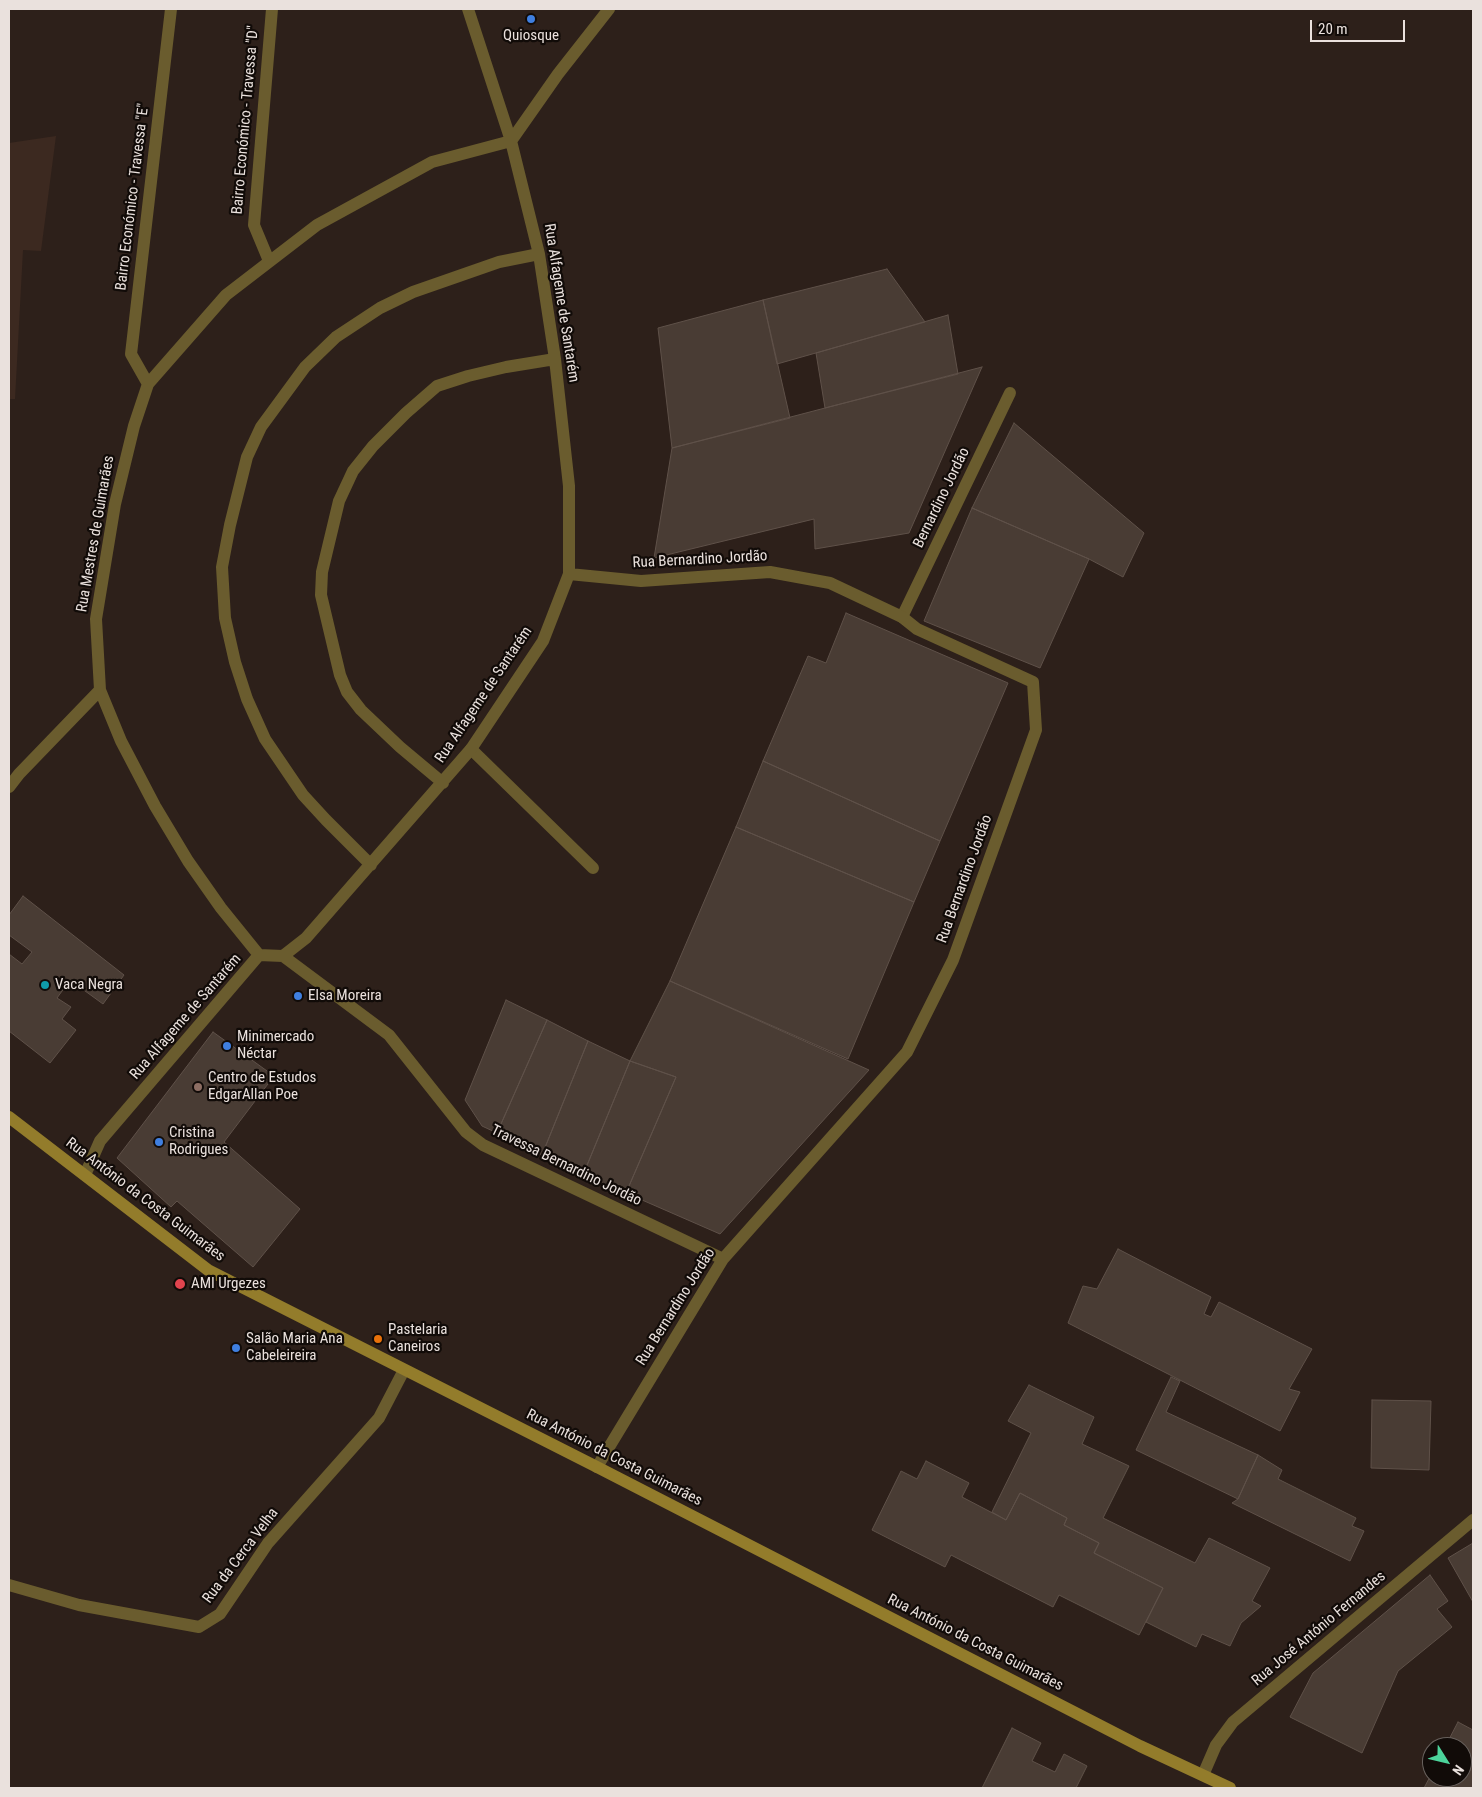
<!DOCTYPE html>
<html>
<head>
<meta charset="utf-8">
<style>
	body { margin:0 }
	#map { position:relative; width:1482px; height:1797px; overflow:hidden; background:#2d201a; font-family:"Roboto Condensed",sans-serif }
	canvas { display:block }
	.frame { position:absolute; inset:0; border:10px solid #eae1dd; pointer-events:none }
	.north { position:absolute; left:1422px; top:1737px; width:50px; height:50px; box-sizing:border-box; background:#110b08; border:1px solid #68615d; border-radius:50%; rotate:126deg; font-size:14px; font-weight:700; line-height:20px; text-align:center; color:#eae1dd }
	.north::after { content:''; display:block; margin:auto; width:18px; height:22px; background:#4cd49b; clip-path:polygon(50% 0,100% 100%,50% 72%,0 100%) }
	.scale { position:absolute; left:1310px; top:20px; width:95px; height:22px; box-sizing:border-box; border:2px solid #eae1dd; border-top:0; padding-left:6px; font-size:15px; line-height:18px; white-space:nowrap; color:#eae1dd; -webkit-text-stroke:4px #110b08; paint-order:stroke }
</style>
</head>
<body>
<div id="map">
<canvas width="1482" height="1797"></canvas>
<div class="frame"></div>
<div class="north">N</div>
<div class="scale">20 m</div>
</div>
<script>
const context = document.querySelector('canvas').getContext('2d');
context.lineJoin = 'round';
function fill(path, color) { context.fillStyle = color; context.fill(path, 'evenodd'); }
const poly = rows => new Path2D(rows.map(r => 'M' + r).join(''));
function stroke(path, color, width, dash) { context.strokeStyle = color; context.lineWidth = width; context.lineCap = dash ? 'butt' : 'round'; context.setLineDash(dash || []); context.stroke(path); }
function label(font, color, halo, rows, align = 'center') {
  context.font = font + ' "Roboto Condensed",sans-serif'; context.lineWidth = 4.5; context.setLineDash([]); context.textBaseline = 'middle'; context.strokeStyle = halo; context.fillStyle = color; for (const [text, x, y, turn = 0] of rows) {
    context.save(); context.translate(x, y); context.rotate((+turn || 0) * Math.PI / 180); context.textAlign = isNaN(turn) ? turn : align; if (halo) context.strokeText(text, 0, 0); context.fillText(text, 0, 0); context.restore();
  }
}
const built = poly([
	[56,136,41,251,23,250,15,399,9,399,9,143]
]);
const building = poly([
	[887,269,925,322,777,364,763,300,887,269],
	[763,300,790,418,672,448,658,328,763,300],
	[948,315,958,374,825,408,816,353,948,315],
	[982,367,909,533,815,549,814,519,654,558,672,448,982,367],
	[1014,423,1144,533,1123,577,1089,559,972,508,1014,423],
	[972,508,1089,559,1040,668,924,621,972,508],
	[846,613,1008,683,940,841,763,761,808,656,826,663,846,613],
	[763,761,940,841,914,902,736,827,763,761],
	[736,827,914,902,848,1059,670,981,736,827],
	[23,896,124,975,103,1004,70,980,57,998,71,1007,62,1019,76,1030,50,1063,9,1031,9,954,22,964,32,952,9,935,9,915,23,896],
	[670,981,869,1070,720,1234,626,1193,676,1077,630,1061,670,981],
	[506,1000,547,1020,497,1133,482,1126,465,1100,506,1000],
	[547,1020,588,1041,542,1155,497,1133,547,1020],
	[213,1032,274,1076,224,1142,300,1209,253,1267,177,1201,171,1207,117,1158,213,1032],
	[588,1041,630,1061,583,1175,542,1155,588,1041],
	[630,1061,676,1077,626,1193,583,1175,630,1061],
	[1118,1249,1211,1297,1204,1314,1211,1317,1219,1302,1312,1349,1289,1389,1300,1392,1280,1431,1068,1323,1083,1286,1097,1289,1118,1249],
	[1171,1377,1180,1381,1166,1412,1258,1455,1238,1499,1136,1450,1171,1377],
	[1029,1385,1094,1417,1082,1444,1129,1466,1103,1518,1195,1563,1209,1538,1270,1568,1252,1601,1261,1606,1241,1623,1230,1646,1202,1634,1196,1647,1146,1622,1163,1588,1094,1553,1099,1543,1064,1525,1067,1518,1020,1493,1006,1520,992,1512,1031,1433,1008,1421,1029,1385],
	[1372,1400,1431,1401,1429,1470,1371,1468,1372,1400],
	[1258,1455,1282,1470,1278,1479,1356,1518,1352,1526,1364,1531,1350,1561,1232,1503,1238,1499,1258,1455],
	[926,1461,969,1483,962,1497,1006,1520,1020,1493,1067,1518,1064,1525,1099,1543,1094,1553,1163,1588,1139,1635,1059,1595,1053,1607,951,1555,945,1567,872,1530,901,1471,917,1479,926,1461],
	[1473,1543,1473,1602,1448,1558,1473,1543],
	[1430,1575,1448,1601,1437,1609,1452,1627,1398,1671,1362,1753,1290,1717,1313,1673,1430,1575],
	[1458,1722,1473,1730,1473,1788,1424,1788,1432,1773,1432,1777,1462,1777,1462,1747,1445,1747,1458,1722],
	[1012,1728,1041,1743,1032,1761,1055,1772,1064,1754,1087,1766,1076,1788,982,1788,1012,1728]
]);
const lane = poly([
	[902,617,1010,393],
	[471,749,593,868]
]);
const street = poly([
	[269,261,254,225,272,9],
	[148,384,131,354,171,9],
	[569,574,641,581,770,572,830,583,902,617,917,629,1033,682,1036,730,953,960,907,1052,723,1259,597,1467],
	[443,783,400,747,361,710,347,692,340,675,321,595,322,572,339,501,353,471,373,446,406,413,437,386,468,376,506,367,555,359],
	[9,787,19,774,100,690],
	[371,865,326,820,303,795,265,739,247,699,235,662,225,618,222,567,230,525,247,457,261,427,305,367,336,337,380,308,413,292,499,262,539,254],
	[259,955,221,908,188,861,155,806,121,741,100,690,96,619,115,504,134,426,148,384,226,295,317,225,432,162,511,141,558,74,609,9],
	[283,956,389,1035,466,1132,483,1145,723,1259],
	[85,1175,100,1141,259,955,283,956,306,938,471,749,543,641,569,574,569,486,555,359,539,254,511,141,468,9],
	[9,1585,79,1605,199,1627,220,1614,268,1543,379,1418,404,1370],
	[1203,1775,1216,1745,1233,1722,1473,1520]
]);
const secondary = poly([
	[9,1117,208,1270,597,1467,1140,1746,1230,1788]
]);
const markers = [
	[531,19,5,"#3f7fe0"],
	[45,985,5,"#0f9aa8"],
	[298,996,5,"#3f7fe0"],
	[227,1046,5,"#3f7fe0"],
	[198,1087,5,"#8d6e63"],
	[159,1142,5,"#3f7fe0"],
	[180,1284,6,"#e0444e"],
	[378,1339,5,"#e8710a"],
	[236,1348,5,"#3f7fe0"]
];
const poiNames = [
	["Quiosque",531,36,"center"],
	["Vaca Negra",55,985],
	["Elsa Moreira",308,996],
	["Minimercado",237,1037],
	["Néctar",237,1054],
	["Centro de Estudos",208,1078],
	["EdgarAllan Poe",208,1095],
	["Cristina",169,1133],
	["Rodrigues",169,1150],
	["AMI Urgezes",191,1284],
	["Pastelaria",388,1330],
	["Caneiros",388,1347],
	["Salão Maria Ana",246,1339],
	["Cabeleireira",246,1356]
];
const streetNames = [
	["Bairro Económico - Travessa \"D\"",246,120,-85],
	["Bairro Económico - Travessa \"E\"",133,197,-83],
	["Rua Alfageme de Santarém",561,303,81],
	["Bernardino Jordão",942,498,-64],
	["Rua Mestres de Guimarães",96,534,-80],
	["Rua Bernardino Jordão",700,560,-3],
	["Rua Alfageme de Santarém",484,695,-56],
	["Rua Bernardino Jordão",965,879,-70],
	["Rua Alfageme de Santarém",186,1017,-49],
	["Travessa Bernardino Jordão",566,1166,26],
	["Rua António da Costa Guimarães",145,1200,37],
	["Rua Bernardino Jordão",676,1307,-58],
	["Rua António da Costa Guimarães",614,1458,27],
	["Rua da Cerca Velha",241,1556,-53],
	["Rua José António Fernandes",1319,1629,-40],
	["Rua António da Costa Guimarães",975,1643,27]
];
fill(built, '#3c2920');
fill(building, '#493c34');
stroke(building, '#5f5149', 1);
stroke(lane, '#6a5c2e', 12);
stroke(street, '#6a5c2e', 12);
stroke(secondary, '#937c2b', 12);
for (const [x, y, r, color] of markers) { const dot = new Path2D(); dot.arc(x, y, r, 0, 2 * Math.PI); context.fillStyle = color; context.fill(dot); stroke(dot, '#110b08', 2); }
label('15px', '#eae1dd', '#110b08', poiNames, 'left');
label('15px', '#eae1dd', '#110b08', streetNames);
</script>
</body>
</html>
